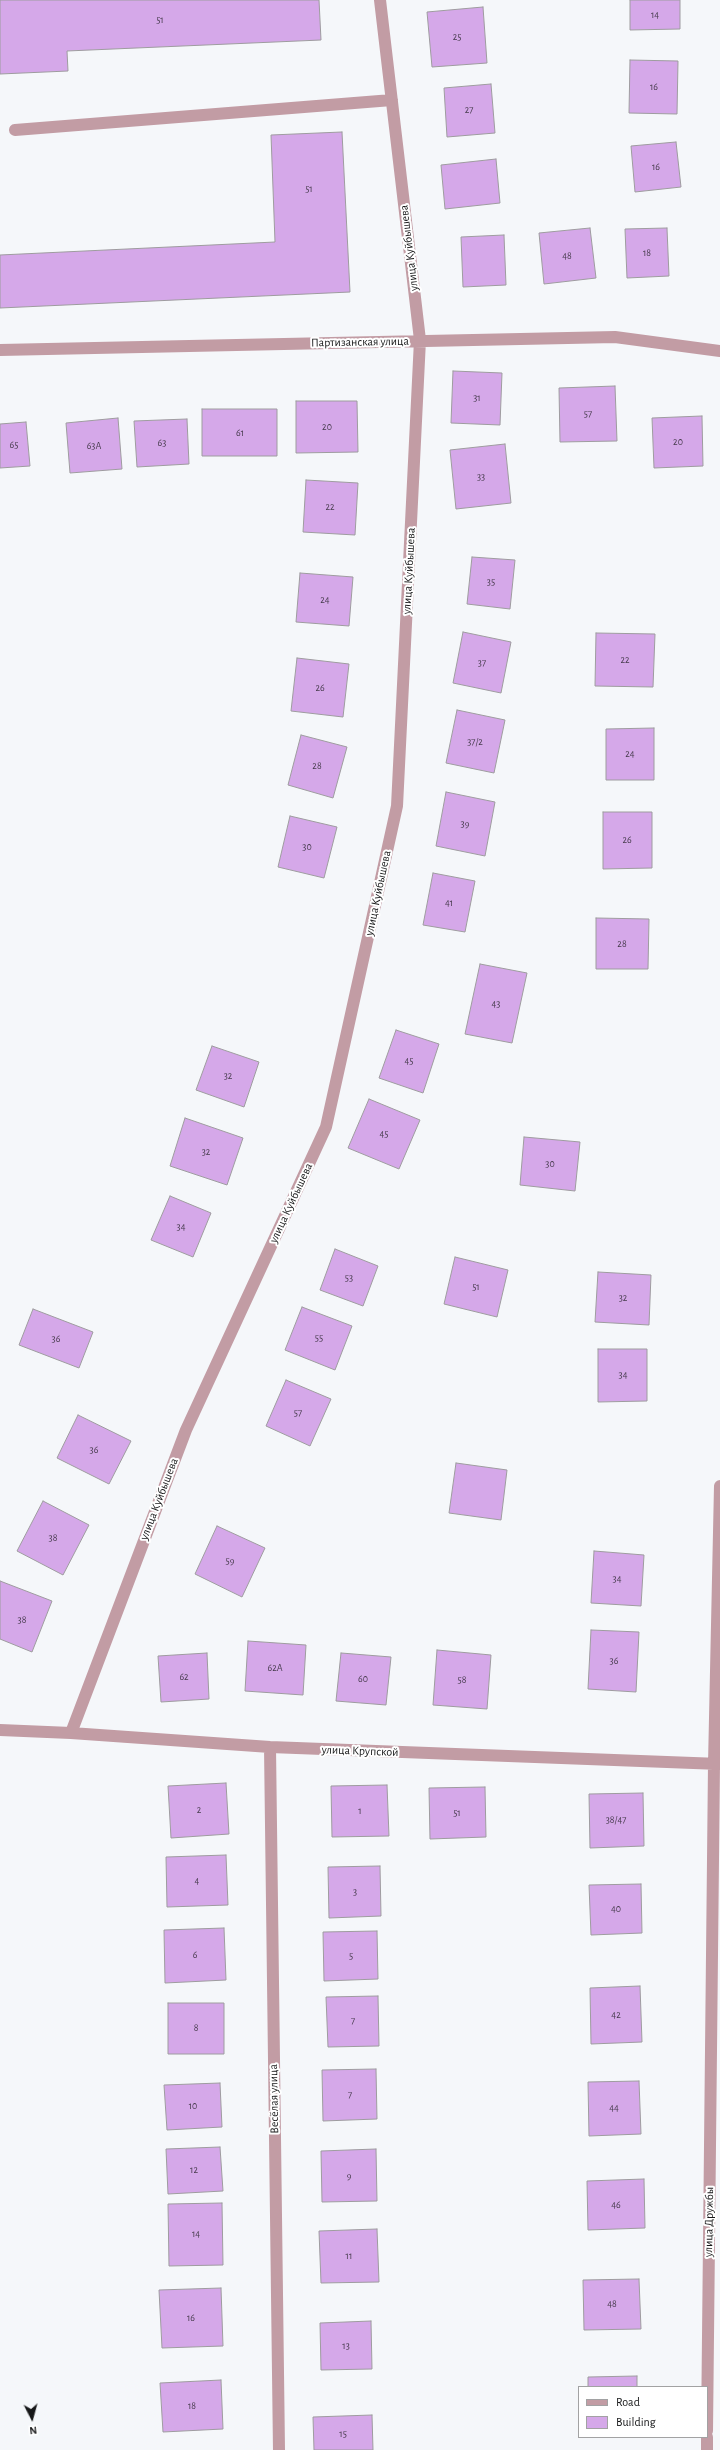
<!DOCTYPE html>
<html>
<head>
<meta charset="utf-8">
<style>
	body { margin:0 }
	#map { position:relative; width:720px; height:2450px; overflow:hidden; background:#f5f7fa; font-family:"Alegreya Sans",sans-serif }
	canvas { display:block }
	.legend { position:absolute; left:578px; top:2386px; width:130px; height:52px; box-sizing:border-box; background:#fff; border:1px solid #a2a2a3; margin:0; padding:5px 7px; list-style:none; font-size:12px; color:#161718 }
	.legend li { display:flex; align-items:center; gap:8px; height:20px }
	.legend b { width:20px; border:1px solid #a2a2a3 }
	.north { position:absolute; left:12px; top:2398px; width:40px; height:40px; -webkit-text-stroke:3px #fff; paint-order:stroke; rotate:174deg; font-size:11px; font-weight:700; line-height:16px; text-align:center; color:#161718 }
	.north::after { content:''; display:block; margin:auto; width:14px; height:18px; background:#161718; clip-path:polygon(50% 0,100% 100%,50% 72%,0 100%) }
</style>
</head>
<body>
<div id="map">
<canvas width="720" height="2450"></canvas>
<ul class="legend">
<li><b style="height:5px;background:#c29ca4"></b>Road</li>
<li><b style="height:11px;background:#d5a8e9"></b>Building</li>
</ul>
<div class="north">N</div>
</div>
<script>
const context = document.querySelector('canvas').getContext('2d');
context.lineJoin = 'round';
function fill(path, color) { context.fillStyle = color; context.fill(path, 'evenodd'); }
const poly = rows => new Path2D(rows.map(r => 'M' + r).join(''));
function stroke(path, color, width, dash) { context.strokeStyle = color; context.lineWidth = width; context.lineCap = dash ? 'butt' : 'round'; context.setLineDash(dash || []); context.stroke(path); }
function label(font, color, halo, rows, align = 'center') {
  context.font = font + ' "Alegreya Sans",sans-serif'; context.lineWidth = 4; context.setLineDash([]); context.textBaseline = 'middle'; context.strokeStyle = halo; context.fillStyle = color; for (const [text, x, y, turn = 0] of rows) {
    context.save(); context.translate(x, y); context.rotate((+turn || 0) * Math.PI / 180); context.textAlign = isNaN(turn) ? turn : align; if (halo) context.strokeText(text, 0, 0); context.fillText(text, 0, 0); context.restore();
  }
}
const building = poly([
	[0,0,319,0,321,40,67,51,68,71,0,74,0,0],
	[630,0,680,0,680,29,630,30,630,0],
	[483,7,487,63,432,67,427,12,483,7],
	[630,60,678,61,677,114,629,113,630,60],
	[491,84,495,133,447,137,444,88,491,84],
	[342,132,350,292,0,308,0,255,275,242,271,135,342,132],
	[676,142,681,187,635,192,631,146,676,142],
	[496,159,500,203,445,209,441,165,496,159],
	[590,228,596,278,544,284,539,233,590,228],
	[667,228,669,276,627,278,625,229,667,228],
	[504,235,506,285,463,287,461,237,504,235],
	[453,371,502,373,500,425,451,423,453,371],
	[615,386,617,441,560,442,559,388,615,386],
	[296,401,357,401,358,452,296,453,296,401],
	[202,409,277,409,277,456,202,456,202,409],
	[702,416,703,466,654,468,652,418,702,416],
	[118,418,122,469,70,473,66,423,118,418],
	[187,419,189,464,137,467,134,421,187,419],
	[26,422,30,466,0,468,0,424,26,422],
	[505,444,511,503,456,509,450,450,505,444],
	[306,480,358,483,355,535,303,532,306,480],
	[472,557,515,560,510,609,467,604,472,557],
	[300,573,353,577,349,626,296,622,300,573],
	[463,632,511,642,501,693,453,683,463,632],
	[596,633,655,634,653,687,595,686,596,633],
	[297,658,349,664,343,717,291,711,297,658],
	[457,710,505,720,494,773,446,763,457,710],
	[654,728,654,780,606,780,606,729,654,728],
	[301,735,347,747,333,798,288,785,301,735],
	[446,792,495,802,485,856,436,846,446,792],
	[603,812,652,812,652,868,603,869,603,812],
	[290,816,337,827,324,878,278,867,290,816],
	[433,873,475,881,465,932,423,925,433,873],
	[596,918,649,919,648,969,596,969,596,918],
	[480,964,527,973,512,1043,465,1034,480,964],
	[396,1030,439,1044,423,1093,379,1078,396,1030],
	[212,1046,259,1062,244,1107,196,1090,212,1046],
	[369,1099,420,1120,399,1169,348,1148,369,1099],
	[185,1118,243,1138,227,1185,170,1166,185,1118],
	[524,1137,580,1142,575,1191,520,1185,524,1137],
	[170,1196,211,1213,193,1257,151,1240,170,1196],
	[335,1249,378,1266,363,1306,320,1290,335,1249],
	[455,1257,508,1270,497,1317,444,1304,455,1257],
	[598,1272,651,1275,649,1325,595,1322,598,1272],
	[302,1307,352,1326,335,1370,285,1350,302,1307],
	[33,1309,93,1332,79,1368,19,1345,33,1309],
	[598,1349,647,1349,647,1401,598,1402,598,1349],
	[286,1380,331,1399,310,1446,266,1426,286,1380],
	[78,1415,131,1441,109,1484,57,1458,78,1415],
	[456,1463,507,1470,501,1520,449,1513,456,1463],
	[43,1501,89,1525,63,1575,17,1551,43,1501],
	[217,1526,265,1548,242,1597,195,1574,217,1526],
	[594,1551,644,1555,641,1606,591,1603,594,1551],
	[0,1581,52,1601,32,1652,0,1639,0,1581],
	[591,1630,639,1632,636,1692,588,1689,591,1630],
	[248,1641,306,1645,303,1695,245,1691,248,1641],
	[437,1650,491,1655,487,1709,433,1705,437,1650],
	[207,1653,209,1699,161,1702,158,1656,207,1653],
	[341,1653,391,1657,386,1705,336,1701,341,1653],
	[226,1783,229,1834,171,1838,168,1786,226,1783],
	[387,1785,389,1836,332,1837,331,1786,387,1785],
	[485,1787,486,1837,430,1839,429,1788,485,1787],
	[643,1793,644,1846,590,1848,589,1794,643,1793],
	[226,1855,228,1905,167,1907,166,1857,226,1855],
	[380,1866,381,1916,329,1918,328,1867,380,1866],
	[641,1884,642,1933,591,1935,589,1885,641,1884],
	[224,1928,226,1980,165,1983,164,1930,224,1928],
	[377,1931,378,1979,324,1981,323,1932,377,1931],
	[640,1986,642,2042,591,2044,590,1988,640,1986],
	[378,1996,379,2046,328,2047,326,1997,378,1996],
	[168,2003,224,2003,224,2054,168,2054,168,2003],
	[376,2069,377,2119,323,2121,322,2070,376,2069],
	[639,2081,641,2134,589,2136,588,2082,639,2081],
	[220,2083,222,2127,167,2130,164,2085,220,2083],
	[220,2147,223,2191,168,2194,166,2149,220,2147],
	[376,2149,377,2201,322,2202,321,2151,376,2149],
	[644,2179,645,2228,588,2230,587,2181,644,2179],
	[222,2203,223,2265,169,2266,168,2204,222,2203],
	[377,2229,379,2282,321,2283,319,2231,377,2229],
	[639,2279,641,2329,584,2330,583,2280,639,2279],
	[221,2288,223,2346,162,2348,159,2290,221,2288],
	[371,2321,372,2369,321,2370,320,2323,371,2321],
	[637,2376,637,2387,588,2387,588,2377,637,2376],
	[221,2380,223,2429,163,2432,160,2383,221,2380],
	[372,2415,373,2450,314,2450,313,2417,372,2415]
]);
const minor = poly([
	[15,130,392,100],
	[0,350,615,337,720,351],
	[0,1730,71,1733,270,1747,720,1764],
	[71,1733,186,1430,326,1127,397,806,420,340,380,0],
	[270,1747,279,2450],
	[707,2431,714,1764,720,1486],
	[707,2450,707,2437]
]);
const numberNames = [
	["14",655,15],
	["51",160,20],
	["25",457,37],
	["16",654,87],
	["27",469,110],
	["16",656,167],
	["51",309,189],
	["18",647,253],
	["48",567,256],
	["31",477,398],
	["57",588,414],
	["20",327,427],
	["61",240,433],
	["20",678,442],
	["63",162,443],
	["65",14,445],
	["63А",94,446],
	["33",481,477],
	["22",330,507],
	["35",491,582],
	["24",325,600],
	["22",625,660],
	["37",482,663],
	["26",320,688],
	["37/2",475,742],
	["24",630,754],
	["28",317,766],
	["39",465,824],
	["26",627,840],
	["30",307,847],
	["41",449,903],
	["28",622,944],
	["43",496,1004],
	["45",409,1061],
	["32",228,1076],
	["45",384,1134],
	["32",206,1152],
	["30",550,1164],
	["34",181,1227],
	["53",349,1278],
	["51",476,1287],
	["32",623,1298],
	["55",319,1338],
	["36",56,1339],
	["34",623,1375],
	["57",298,1413],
	["36",94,1450],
	["38",53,1538],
	["59",230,1561],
	["34",617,1579],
	["38",22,1620],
	["36",614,1661],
	["62А",275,1668],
	["62",184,1677],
	["60",363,1679],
	["58",462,1680],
	["2",199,1810],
	["1",360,1811],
	["51",457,1813],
	["38/47",616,1820],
	["4",197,1881],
	["3",355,1892],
	["40",616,1909],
	["6",195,1955],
	["5",351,1956],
	["42",616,2015],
	["7",353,2021],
	["8",196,2028],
	["7",350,2095],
	["10",193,2106],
	["44",614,2108],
	["12",194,2170],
	["9",349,2176],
	["46",616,2205],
	["14",196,2234],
	["11",349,2256],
	["48",612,2304],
	["16",191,2318],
	["13",346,2346],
	["18",192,2406],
	["15",343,2434]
];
const streetNames = [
	["улица Куйбышева",409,248,-97],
	["Партизанская улица",360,342,-1],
	["улица Куйбышева",409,571,-87],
	["улица Куйбышева",378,893,-78],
	["улица Куйбышева",291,1203,-65],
	["улица Куйбышева",159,1499,-69],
	["улица Крупской",360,1751,2],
	["Весёлая улица",274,2099,-91],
	["улица Дружбы",709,2222,-89]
];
fill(building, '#d5a8e9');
stroke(building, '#9e9c9f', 1);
stroke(minor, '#c29ca4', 12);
label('10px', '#463b4c', null, numberNames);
label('12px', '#161718', '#fff', streetNames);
</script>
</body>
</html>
